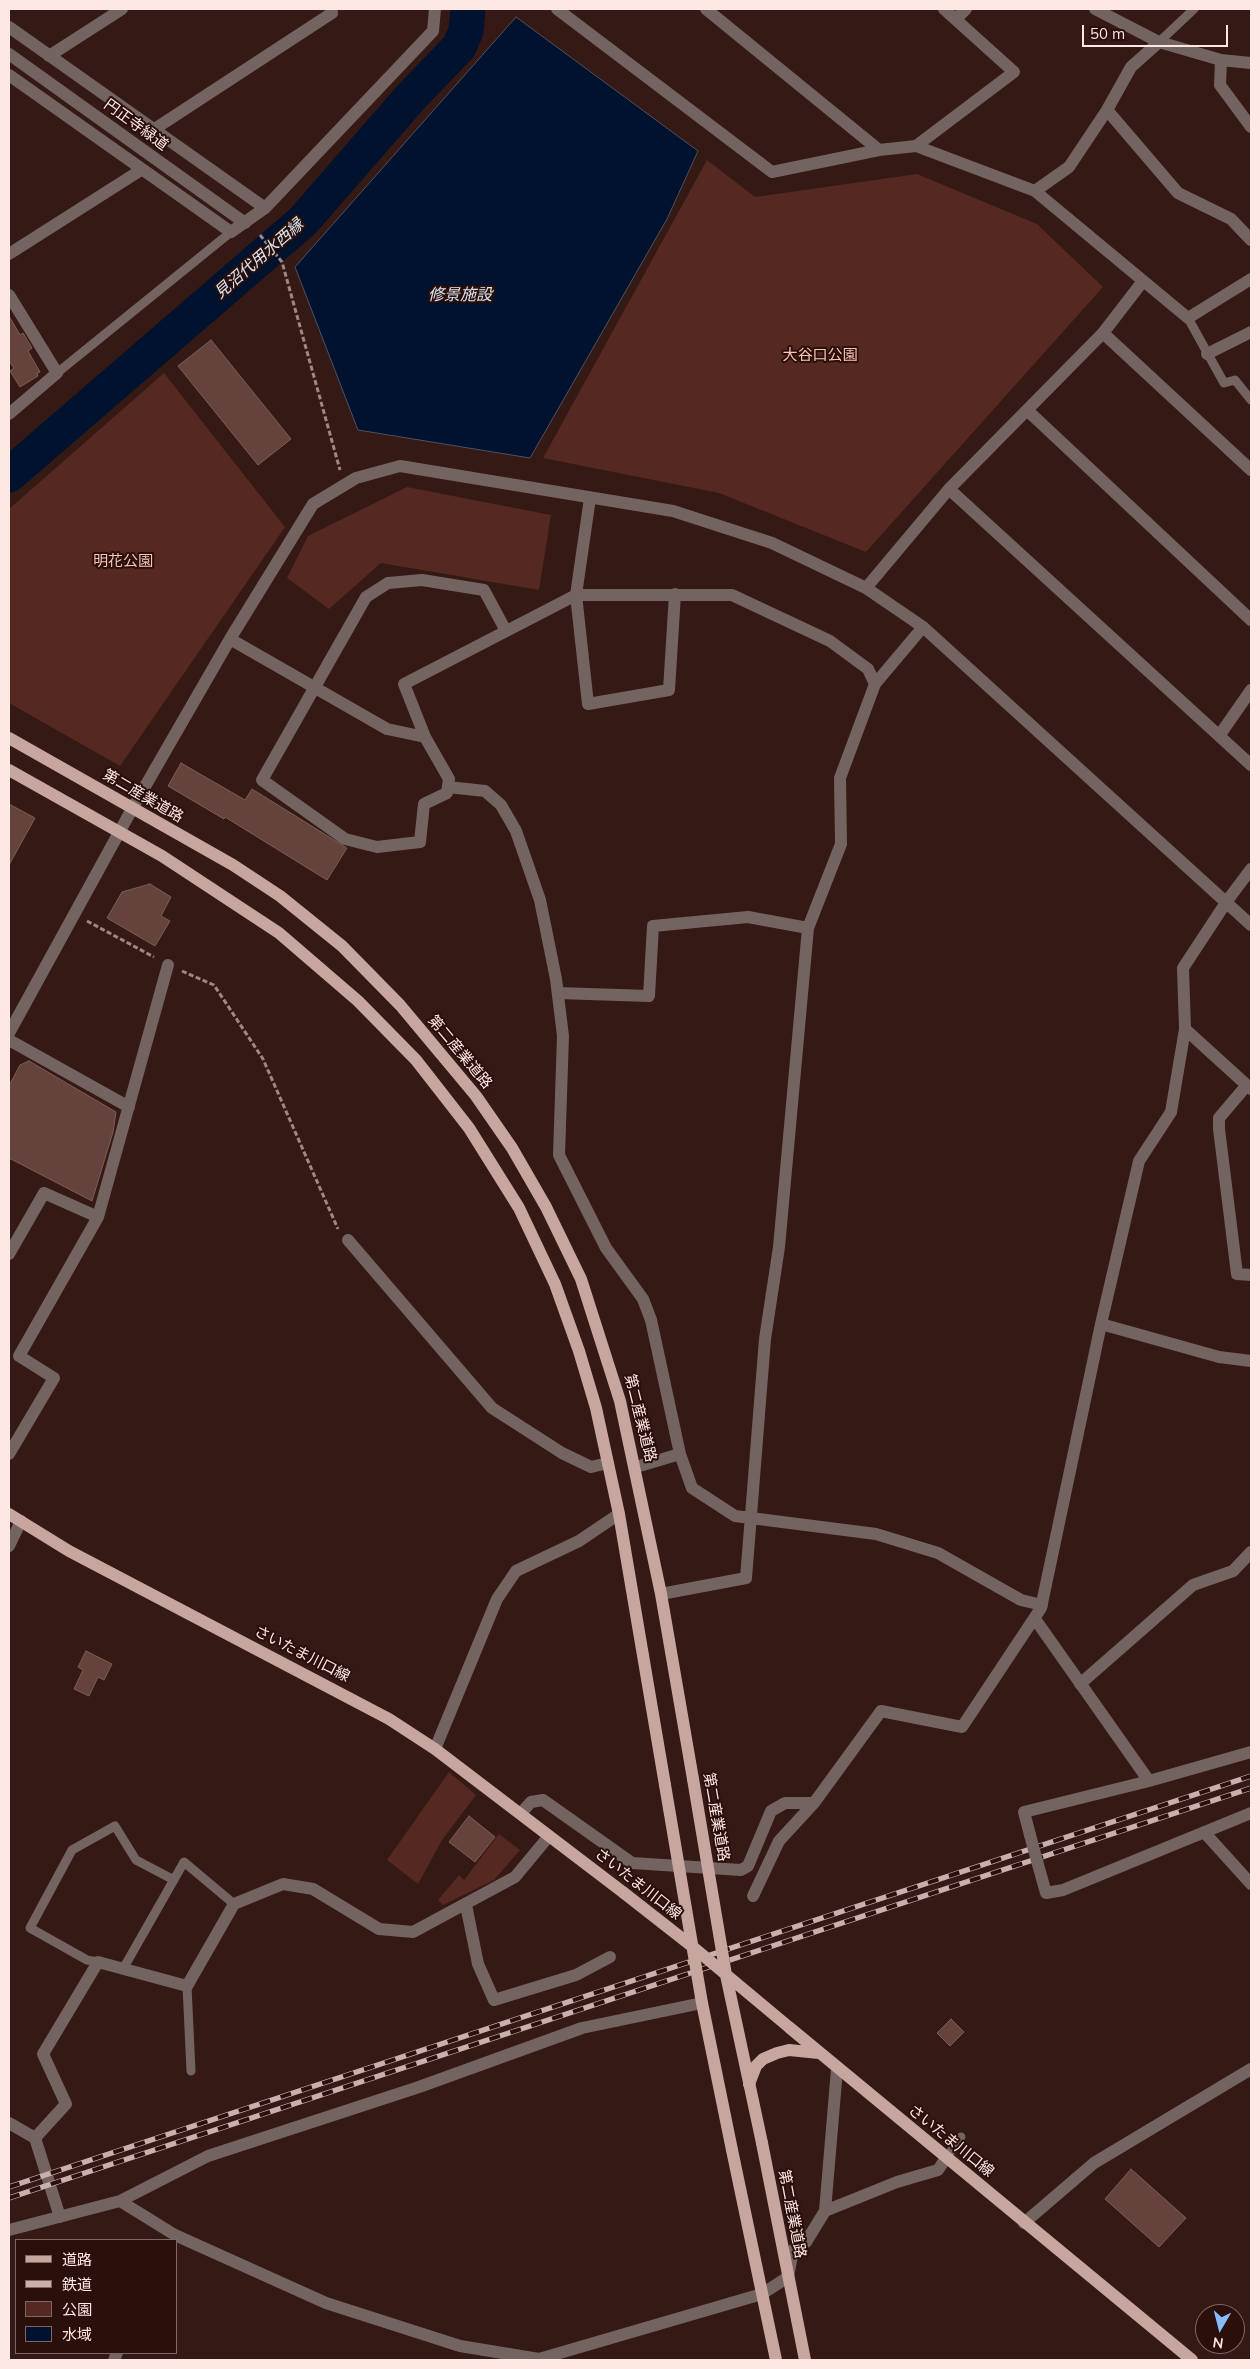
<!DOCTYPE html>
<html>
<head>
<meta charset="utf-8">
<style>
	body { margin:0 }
	#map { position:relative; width:1260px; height:2369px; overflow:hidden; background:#351914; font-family:Mulish,"Noto Sans JP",sans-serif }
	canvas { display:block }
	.frame { position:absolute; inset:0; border:10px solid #fde8e4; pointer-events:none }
	.legend { position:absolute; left:15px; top:2239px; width:162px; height:115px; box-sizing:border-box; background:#2a0f0b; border:1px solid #7e6662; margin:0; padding:6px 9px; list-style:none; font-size:15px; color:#fde8e4 }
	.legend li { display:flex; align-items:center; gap:10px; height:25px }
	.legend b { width:25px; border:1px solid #7e6662 }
	.north { position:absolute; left:1195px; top:2304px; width:50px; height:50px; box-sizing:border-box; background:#2a0f0b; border:1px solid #7e6662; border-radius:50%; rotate:188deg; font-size:14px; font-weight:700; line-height:20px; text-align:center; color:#fde8e4 }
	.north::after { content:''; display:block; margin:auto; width:18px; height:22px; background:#87bbfb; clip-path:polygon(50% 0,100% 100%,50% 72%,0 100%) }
	.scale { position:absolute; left:1082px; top:25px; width:146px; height:22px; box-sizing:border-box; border:2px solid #fde8e4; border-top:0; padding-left:6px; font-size:15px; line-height:18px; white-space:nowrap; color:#fde8e4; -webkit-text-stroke:4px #2a0f0b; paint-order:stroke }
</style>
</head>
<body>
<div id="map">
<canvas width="1260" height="2369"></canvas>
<div class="frame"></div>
<ul class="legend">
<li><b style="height:6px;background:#c7a6a0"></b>道路</li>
<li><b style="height:6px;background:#c8b1ad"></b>鉄道</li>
<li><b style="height:14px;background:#552821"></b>公園</li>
<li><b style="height:14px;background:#00122d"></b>水域</li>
</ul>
<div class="north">N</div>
<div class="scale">50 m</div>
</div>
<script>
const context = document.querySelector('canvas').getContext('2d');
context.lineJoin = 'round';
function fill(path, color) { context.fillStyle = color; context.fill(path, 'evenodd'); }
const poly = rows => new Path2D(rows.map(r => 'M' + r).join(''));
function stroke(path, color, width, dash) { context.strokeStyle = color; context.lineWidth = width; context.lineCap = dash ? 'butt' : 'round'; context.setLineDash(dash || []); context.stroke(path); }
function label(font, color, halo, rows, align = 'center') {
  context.font = font + ' Mulish,"Noto Sans JP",sans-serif'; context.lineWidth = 4; context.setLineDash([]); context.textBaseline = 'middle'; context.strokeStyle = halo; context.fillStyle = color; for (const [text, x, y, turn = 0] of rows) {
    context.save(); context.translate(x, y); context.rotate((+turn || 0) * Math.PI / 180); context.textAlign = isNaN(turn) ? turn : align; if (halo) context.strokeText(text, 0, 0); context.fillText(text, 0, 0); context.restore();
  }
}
const green = poly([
	[707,160,755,197,917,174,1037,224,1103,287,866,552,719,493,543,458],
	[164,373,285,527,120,766,9,703,9,509],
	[407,487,551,515,539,590,381,563,329,609,287,578,308,536],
	[449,1772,476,1795,442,1840,418,1884,387,1860],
	[499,1834,520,1850,494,1880,443,1905,438,1900,459,1875,464,1880]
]);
const water = poly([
	[516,17,698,151,667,219,530,458,358,430,295,267,516,17]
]);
const river = poly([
	[9,475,303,221,410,98,459,47,466,31,468,9]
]);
const building = poly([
	[9,316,20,335,23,333,32,348,28,351,40,372,37,373,38,376,20,387,10,371,14,368,9,361,9,316],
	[211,340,291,439,258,465,178,366,211,340],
	[181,763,245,800,252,789,347,848,327,880,225,817,224,819,168,786,181,763],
	[9,804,35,818,9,865,9,804],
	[150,884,171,897,161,916,170,921,155,946,107,918,122,892,150,884],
	[29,1061,116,1112,113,1132,92,1201,9,1158,9,1086,20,1065,29,1061],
	[86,1651,112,1664,104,1680,98,1677,89,1696,74,1689,83,1670,78,1667,86,1651],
	[469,1816,495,1837,475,1862,449,1842,469,1816],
	[951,2019,964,2032,950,2046,937,2033,951,2019],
	[1131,2169,1186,2218,1159,2247,1105,2199,1131,2169]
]);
const path = poly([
	[260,235,282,262,340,470],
	[87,921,154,957],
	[182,971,214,985,263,1059,338,1229]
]);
const service = poly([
	[1159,42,1194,9],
	[1188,318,1224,383,1235,380,1251,400],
	[57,373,231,232],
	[98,1962,87,1960,30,1928,72,1850,115,1826,136,1860,174,1880],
	[123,1969,184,1862,234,1904],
	[187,1986,191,2071],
	[946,2158,961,2137]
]);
const pedestrian = poly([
	[9,54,245,223]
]);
const minor = poly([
	[557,9,772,172,879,150,916,146,1035,191,1188,318,1251,279],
	[706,9,879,150],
	[1095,9,1159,42,1221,60,1251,63],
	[956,19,966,9],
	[9,27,265,208],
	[49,56,122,9],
	[1221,60,1220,85,1251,127],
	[9,75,231,232,265,208,433,31,435,9],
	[1107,110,1178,193,1231,219,1251,240],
	[153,130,332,13,331,9],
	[916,146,1014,72,944,9],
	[1035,191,1069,167,1107,110,1131,67,1159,42],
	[9,254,141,170],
	[9,295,57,373,9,414],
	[1103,333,1251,470],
	[1207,354,1251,332],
	[1028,411,1251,620],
	[949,489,1251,765],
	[590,498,576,595,588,704,669,690,675,594],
	[866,588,949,489,1103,333,1143,281],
	[506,631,484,590,422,580,388,583,366,597,262,780,345,839,377,847,420,842,424,804,447,793,449,779,425,737,404,684,576,595,732,595,830,641,868,669,875,684],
	[230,639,387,729,425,737],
	[1219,736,1251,690],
	[448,787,485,791,501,805,516,831,540,900,556,979,563,1036,559,1155,606,1248,643,1299,651,1320,680,1454],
	[132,809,230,639,313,504,356,478,400,466,673,511,772,543,866,588,923,627,1251,925],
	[558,993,649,996,653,926,748,917,808,928],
	[1185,1029,1251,1089],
	[9,1040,129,1107],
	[1247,1085,1219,1118,1219,1129,1237,1274,1251,1275],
	[348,1240,492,1408,562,1453,591,1467,608,1463],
	[9,1254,44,1193,98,1217],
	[1101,1324,1219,1357,1251,1361],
	[9,1454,54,1378,19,1356,98,1217,168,965],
	[636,1467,680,1454,692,1488,735,1516,876,1534,938,1553,1021,1600,1042,1605],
	[9,1546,21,1521],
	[661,1594,746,1578,765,1339,779,1247,808,928,841,844,840,778,875,684,923,627],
	[1035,1619,1149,1781],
	[1080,1684,1193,1585,1233,1571,1251,1552],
	[521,1813,531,1802,543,1800,632,1863,741,1870,748,1866,771,1811,785,1803,814,1803,881,1711,962,1727,1041,1608,1101,1324,1139,1161,1171,1112,1185,1029,1183,968,1227,901,1251,869],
	[1204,1832,1251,1884],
	[1030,1835,1024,1812,1149,1781,1251,1752],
	[1037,1861,1046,1893,1063,1890,1251,1813],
	[753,1896,779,1841,814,1803],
	[466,1905,478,1964,494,2000,576,1975,610,1957],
	[9,2123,35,2138,66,2104,43,2054,98,1962,187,1986,234,1904,283,1884,313,1889,379,1929,413,1932,515,1877,549,1836],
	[35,2138,60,2217],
	[120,2201,175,2235,326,2303,460,2346,539,2359,762,2294,788,2277,793,2250,806,2242,825,2211,897,2182,938,2170,946,2158],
	[825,2211,837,2069],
	[1024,2223,1094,2163,1251,2069],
	[9,2230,120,2201,208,2156,419,2087,582,2028,702,2003],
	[114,2360,117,2353]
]);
const tertiary = poly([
	[9,1033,132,809],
	[435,1749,497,1599,516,1571,579,1541,619,1514]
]);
const primary = poly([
	[9,738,233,865,280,896,342,946,400,1005,476,1096,512,1148,546,1207,581,1279,620,1401,661,1594,693,1779],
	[9,770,162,856,279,933,358,1001,416,1060,469,1128,519,1208,555,1284,579,1351,596,1408,619,1514,665,1785],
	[9,1514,69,1551,389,1719,435,1749,624,1893],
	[790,2028,1192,2360],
	[749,2084,756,2066,763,2059,777,2053,789,2050,819,2053],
	[762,2143,805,2360],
	[732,2150,776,2360]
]);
const rail = poly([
	[9,2187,1251,1776],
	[9,2198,1251,1788]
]);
const minorBridge = poly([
	[1030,1835,1037,1861]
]);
const primaryBridge = poly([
	[693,1779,726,1975,762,2143],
	[665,1785,702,2003,732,2150],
	[624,1893,693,1947,790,2028]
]);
const streetNames = [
	["円正寺緑道",136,125,36],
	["第二産業道路",143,796,30],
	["第二産業道路",460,1052,50],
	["第二産業道路",640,1418,76],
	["さいたま川口線",302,1654,27],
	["第二産業道路",716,1817,80],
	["さいたま川口線",638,1884,38],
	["さいたま川口線",951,2141,39],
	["第二産業道路",792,2214,79]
];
const parkNames = [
	["大谷口公園",820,355],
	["明花公園",123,561]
];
const waterNames = [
	["見沼代用水西縁",259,259,-41],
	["修景施設",460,295]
];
fill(green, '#552821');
fill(water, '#00122d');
stroke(water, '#4c5264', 1);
stroke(river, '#00122d', 35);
fill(building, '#63433c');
stroke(building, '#7f5d56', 1);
stroke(path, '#9f8783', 3, [5, 2.5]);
stroke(service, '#736461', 9);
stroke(pedestrian, '#736461', 12);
stroke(minor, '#736461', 12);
stroke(tertiary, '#736461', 12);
stroke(primary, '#c7a6a0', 12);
stroke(rail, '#c8b1ad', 5.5);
stroke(rail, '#2a0f0b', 4, [11]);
stroke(minorBridge, '#736461', 12);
stroke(primaryBridge, '#c7a6a0', 12);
label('15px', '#fde8e4', '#2a0f0b', streetNames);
label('15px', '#fcc5ba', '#2a0f0b', parkNames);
label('italic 16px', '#dae5f2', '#2a0f0b', waterNames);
</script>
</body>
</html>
